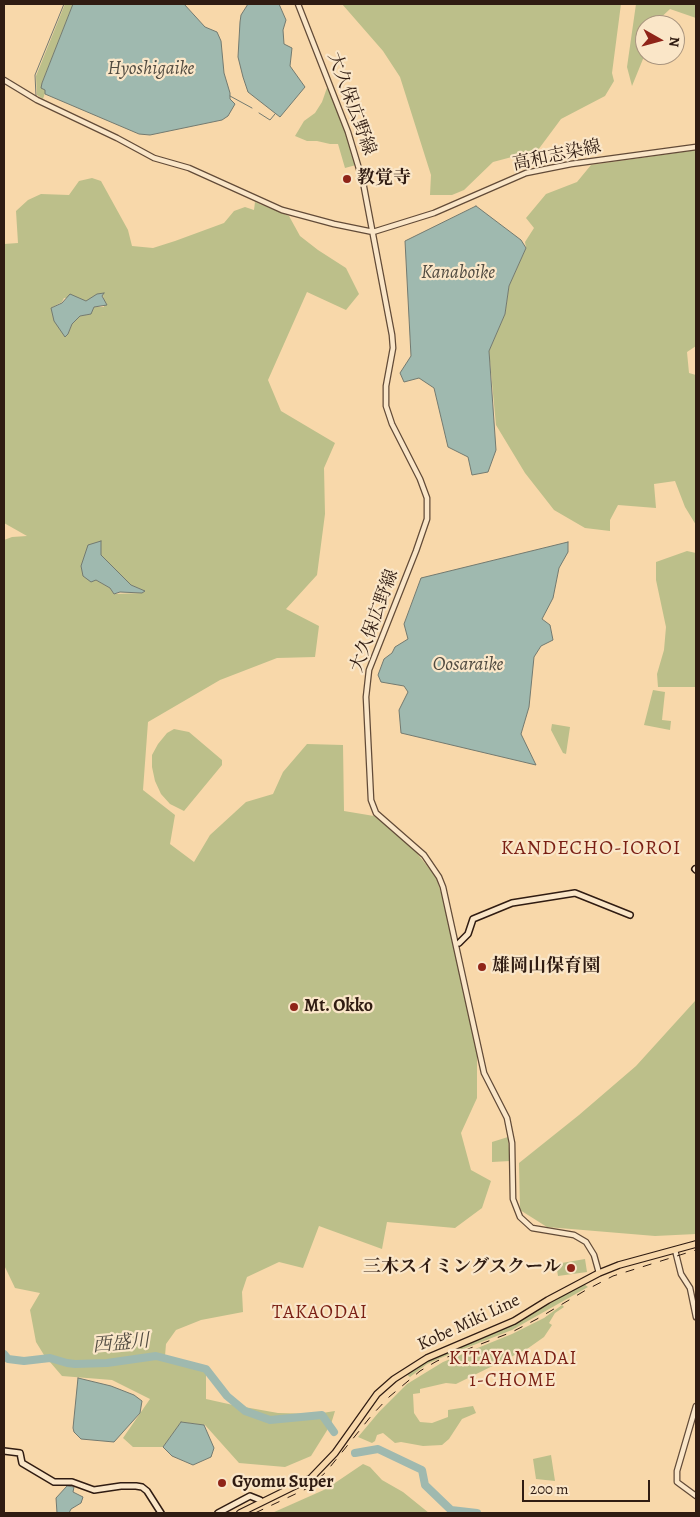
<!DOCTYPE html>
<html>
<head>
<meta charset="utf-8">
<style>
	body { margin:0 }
	#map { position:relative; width:700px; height:1517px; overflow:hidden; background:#f8d8aa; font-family:Alegreya,serif }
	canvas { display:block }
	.frame { position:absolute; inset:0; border:5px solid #301c12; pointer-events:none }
	.north { position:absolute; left:635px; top:15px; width:50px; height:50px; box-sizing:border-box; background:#fae6c8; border:1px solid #a9957f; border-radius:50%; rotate:97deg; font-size:14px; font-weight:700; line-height:20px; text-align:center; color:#301c12 }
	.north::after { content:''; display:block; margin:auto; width:18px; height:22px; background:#8f2418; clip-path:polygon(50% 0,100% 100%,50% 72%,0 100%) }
	.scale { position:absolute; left:522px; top:1480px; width:128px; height:22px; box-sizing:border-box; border:2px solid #301c12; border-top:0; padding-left:6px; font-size:15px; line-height:18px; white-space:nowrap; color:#301c12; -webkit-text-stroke:4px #fae6c8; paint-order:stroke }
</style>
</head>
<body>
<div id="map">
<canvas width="700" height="1517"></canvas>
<div class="frame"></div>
<div class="north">N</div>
<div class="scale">200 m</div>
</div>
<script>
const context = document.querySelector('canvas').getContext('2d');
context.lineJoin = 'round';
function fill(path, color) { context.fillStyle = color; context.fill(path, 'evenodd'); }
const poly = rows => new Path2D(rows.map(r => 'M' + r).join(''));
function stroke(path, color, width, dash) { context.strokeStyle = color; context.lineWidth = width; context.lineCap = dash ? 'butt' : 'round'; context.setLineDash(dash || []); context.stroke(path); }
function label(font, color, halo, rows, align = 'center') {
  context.font = font + ' Alegreya,"Noto Serif JP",serif'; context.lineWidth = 4.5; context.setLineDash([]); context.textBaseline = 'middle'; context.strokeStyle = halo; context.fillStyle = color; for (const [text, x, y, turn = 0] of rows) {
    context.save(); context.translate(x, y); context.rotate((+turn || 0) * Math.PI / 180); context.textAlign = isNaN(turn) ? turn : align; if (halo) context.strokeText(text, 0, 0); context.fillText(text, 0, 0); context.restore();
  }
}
const green = poly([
	[65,4,73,4,42,83,46,90,43,99,37,95,36,76],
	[342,4,621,4,612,73,614,81,605,96,561,119,538,150,493,162,464,190,452,195,430,195,431,175,400,77,383,51],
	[636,4,696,4,696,18,670,9,653,25,645,25,643,59,632,86,627,67],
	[328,85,342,122,356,165,345,168,338,144,330,144,317,141,307,141,295,136,304,121,315,113,322,102],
	[696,150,696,346,687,352,689,373,696,375,696,525,685,507,675,481,654,484,656,508,618,505,610,520,610,531,585,528,554,510,525,473,496,425,489,351,505,314,509,286,526,248,525,242,534,228,526,218,546,194,577,182,591,165],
	[92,178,101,181,128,230,132,246,153,248,175,241,224,223,234,211,245,207,254,210,255,202,289,216,300,236,318,250,346,268,359,294,346,310,307,292,268,380,281,411,335,443,324,468,325,514,317,575,286,609,319,626,315,657,277,658,220,680,148,722,143,790,175,815,170,844,194,862,210,835,246,802,273,794,283,772,307,744,343,745,344,811,374,816,404,837,436,877,447,911,477,1053,477,1098,461,1133,471,1170,491,1181,482,1208,455,1228,387,1222,382,1249,319,1226,303,1268,279,1262,247,1277,242,1292,243,1312,201,1320,176,1330,166,1344,165,1356,206,1372,206,1399,233,1405,278,1413,316,1414,335,1411,331,1424,311,1456,285,1467,239,1463,205,1425,181,1422,163,1447,133,1447,123,1438,150,1399,112,1380,62,1376,44,1355,36,1342,30,1310,40,1293,15,1288,4,1265,4,540,12,537,27,536,4,523,4,244,18,243,16,211,28,200,41,194,69,195,79,181],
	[103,294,104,307,94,307,90,314,80,316,72,324,68,334,51,308,62,302,64,298,75,297,86,301],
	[101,541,101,555,131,585,144,591,142,593,114,594,110,588,96,580],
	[687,551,696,553,696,687,658,687,657,674,664,650,666,627,656,580,656,562],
	[653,690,665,692,662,720,671,721,670,730,644,725],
	[552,724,570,727,566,754,563,753,551,730],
	[174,729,189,732,222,760,222,765,184,811,170,804,161,794,155,781,152,767,152,755,158,744,167,733],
	[696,996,696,1234,655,1236,547,1227,520,1210,519,1163,579,1115,636,1066,695,1001],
	[508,1137,510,1161,492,1162,492,1142],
	[585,1259,587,1272,558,1276,556,1264],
	[584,1284,588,1287,512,1330,443,1357,427,1364,410,1377,406,1374,429,1360,511,1325],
	[562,1305,564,1307,555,1313,549,1323,552,1325,544,1337,527,1349,456,1384,446,1383,420,1389,420,1393,413,1394,414,1413,420,1422,432,1423,448,1417,448,1410,473,1406,476,1413,462,1419,449,1439,442,1445,423,1446,401,1442,395,1443,383,1433,377,1435,375,1441,372,1443,358,1437,379,1412,407,1384,443,1362,512,1334,544,1318],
	[551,1455,555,1481,536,1479,533,1459],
	[363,1464,370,1467,382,1480,403,1492,429,1513,272,1513,326,1489]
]);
const water = poly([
	[73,4,184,4,205,27,217,32,221,41,224,73,230,93,230,99,235,104,228,116,222,120,150,135,139,134,45,94,45,90,41,88,42,83,73,4],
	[248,4,279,4,286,20,283,30,284,44,292,48,290,66,305,87,280,117,248,92,243,77,238,57,240,22,241,15,248,4],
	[476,206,521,240,526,248,509,286,505,314,489,351,496,450,488,472,472,475,468,457,448,447,434,388,419,378,404,382,400,373,411,356,405,241,476,206],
	[104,293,102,296,107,305,94,307,91,314,80,316,72,324,68,334,65,337,54,321,51,308,62,303,70,294,86,301,97,294,104,293],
	[101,541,101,555,131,585,145,591,142,593,120,592,114,594,110,588,96,580,91,582,83,576,81,566,88,545,101,541],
	[568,542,568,552,559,568,553,598,542,619,550,625,553,640,541,646,534,657,529,707,521,734,536,765,401,733,399,710,408,692,404,686,381,682,378,675,384,659,392,653,395,647,408,639,404,624,421,578,568,542],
	[78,1378,111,1386,134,1395,142,1401,140,1413,114,1442,81,1439,74,1432,73,1428,78,1378],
	[181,1422,204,1425,214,1448,211,1457,193,1465,172,1456,163,1447,181,1422],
	[67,1486,74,1487,73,1492,83,1497,81,1503,71,1509,69,1513,57,1513,56,1498,67,1486]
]);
const stream = poly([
	[36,96,35,75,64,4],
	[230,96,252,108],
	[259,113,270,120,275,114]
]);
const river = poly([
	[4,1354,8,1359,24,1361,50,1358,67,1363,75,1364,107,1363,156,1356,206,1369,227,1396,245,1411,270,1420,322,1415,334,1432],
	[355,1453,378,1449,422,1470,425,1485,451,1510,477,1513]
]);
const tertiary = poly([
	[298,4,348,132,363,182,392,335,393,348,386,386,386,406,392,424,420,479,427,498,427,519,416,551,369,670,366,697,371,800,376,813,424,855,439,877,443,887,484,1073,507,1118,512,1143,513,1199,520,1217,532,1228,574,1235,586,1242,594,1255,599,1273],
	[4,80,37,100,117,138,154,158,189,168,282,210,334,224,373,232,434,213,526,173,571,164,696,147],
	[675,1250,681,1274,690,1288,696,1317],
	[696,1406,677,1471,677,1482,696,1496]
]);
const secondary = poly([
	[695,869,696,870],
	[459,943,468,934,473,919,512,903,575,893,630,915],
	[4,1451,20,1453,22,1463,54,1482,72,1482,94,1490,121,1486,136,1486,142,1487,147,1491,161,1513],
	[218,1513,250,1496,260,1500]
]);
const primary = poly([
	[240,1513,311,1478,335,1453,377,1394,394,1379,427,1358,514,1321,548,1300,599,1273,619,1265,696,1244]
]);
const rail = poly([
	[255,1513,306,1489,314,1483,326,1472,372,1415,389,1397,420,1371,437,1361,512,1332,537,1319,586,1290,613,1276,696,1250]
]);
const markers = [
	[347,179,5,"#8f2418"],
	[482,967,5,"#8f2418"],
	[294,1007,5,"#8f2418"],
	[571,1268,5,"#8f2418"],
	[222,1483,5,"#8f2418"]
];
const streetNames = [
	["大久保広野線",351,104,70],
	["高和志染線",557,156,-12],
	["大久保広野線",375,621,-70],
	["Kobe Miki Line",469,1323,-25]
];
const poiNames = [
	["教覚寺",357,179],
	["雄岡山保育園",492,967],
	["Mt. Okko",304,1007],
	["三木スイミングスクール",561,1268,"right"],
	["Gyomu Super",232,1483]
];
const waterNames = [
	["Hyoshigaike",151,69],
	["Kanaboike",458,273],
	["Oosaraike",468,665],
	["西盛川",121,1344,-5]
];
const neighbourhoodNames = [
	["TAKAODAI",320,1313],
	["KITAYAMADAI",513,1359],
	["1-CHOME",513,1381]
];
const quarterNames = [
	["KANDECHO-IOROI",591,849]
];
fill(green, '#bcbf8a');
fill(water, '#9fb9af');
stroke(water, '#737a70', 1);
stroke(stream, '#737a70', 1);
stroke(river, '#9fb9af', 8);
stroke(tertiary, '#624b38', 7);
stroke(secondary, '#301c12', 8);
stroke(primary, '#301c12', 8);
stroke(tertiary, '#fae6c8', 4.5);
stroke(secondary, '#fae6c8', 5);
stroke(primary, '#f8d8aa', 5.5);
stroke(rail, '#301c12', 1, [9, 9]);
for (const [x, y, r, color] of markers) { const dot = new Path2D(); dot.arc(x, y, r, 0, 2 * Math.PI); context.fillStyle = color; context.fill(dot); stroke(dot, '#fae6c8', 2); }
label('18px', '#301c12', '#fae6c8', streetNames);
label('bold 18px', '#301c12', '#fae6c8', poiNames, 'left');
label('italic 19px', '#514b41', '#fae6c8', waterNames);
context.letterSpacing = '1px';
label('19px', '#7a1f14', '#fae6c8', neighbourhoodNames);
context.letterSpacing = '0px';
context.letterSpacing = '1px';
label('20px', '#7a1f14', '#fae6c8', quarterNames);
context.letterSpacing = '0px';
</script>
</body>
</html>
